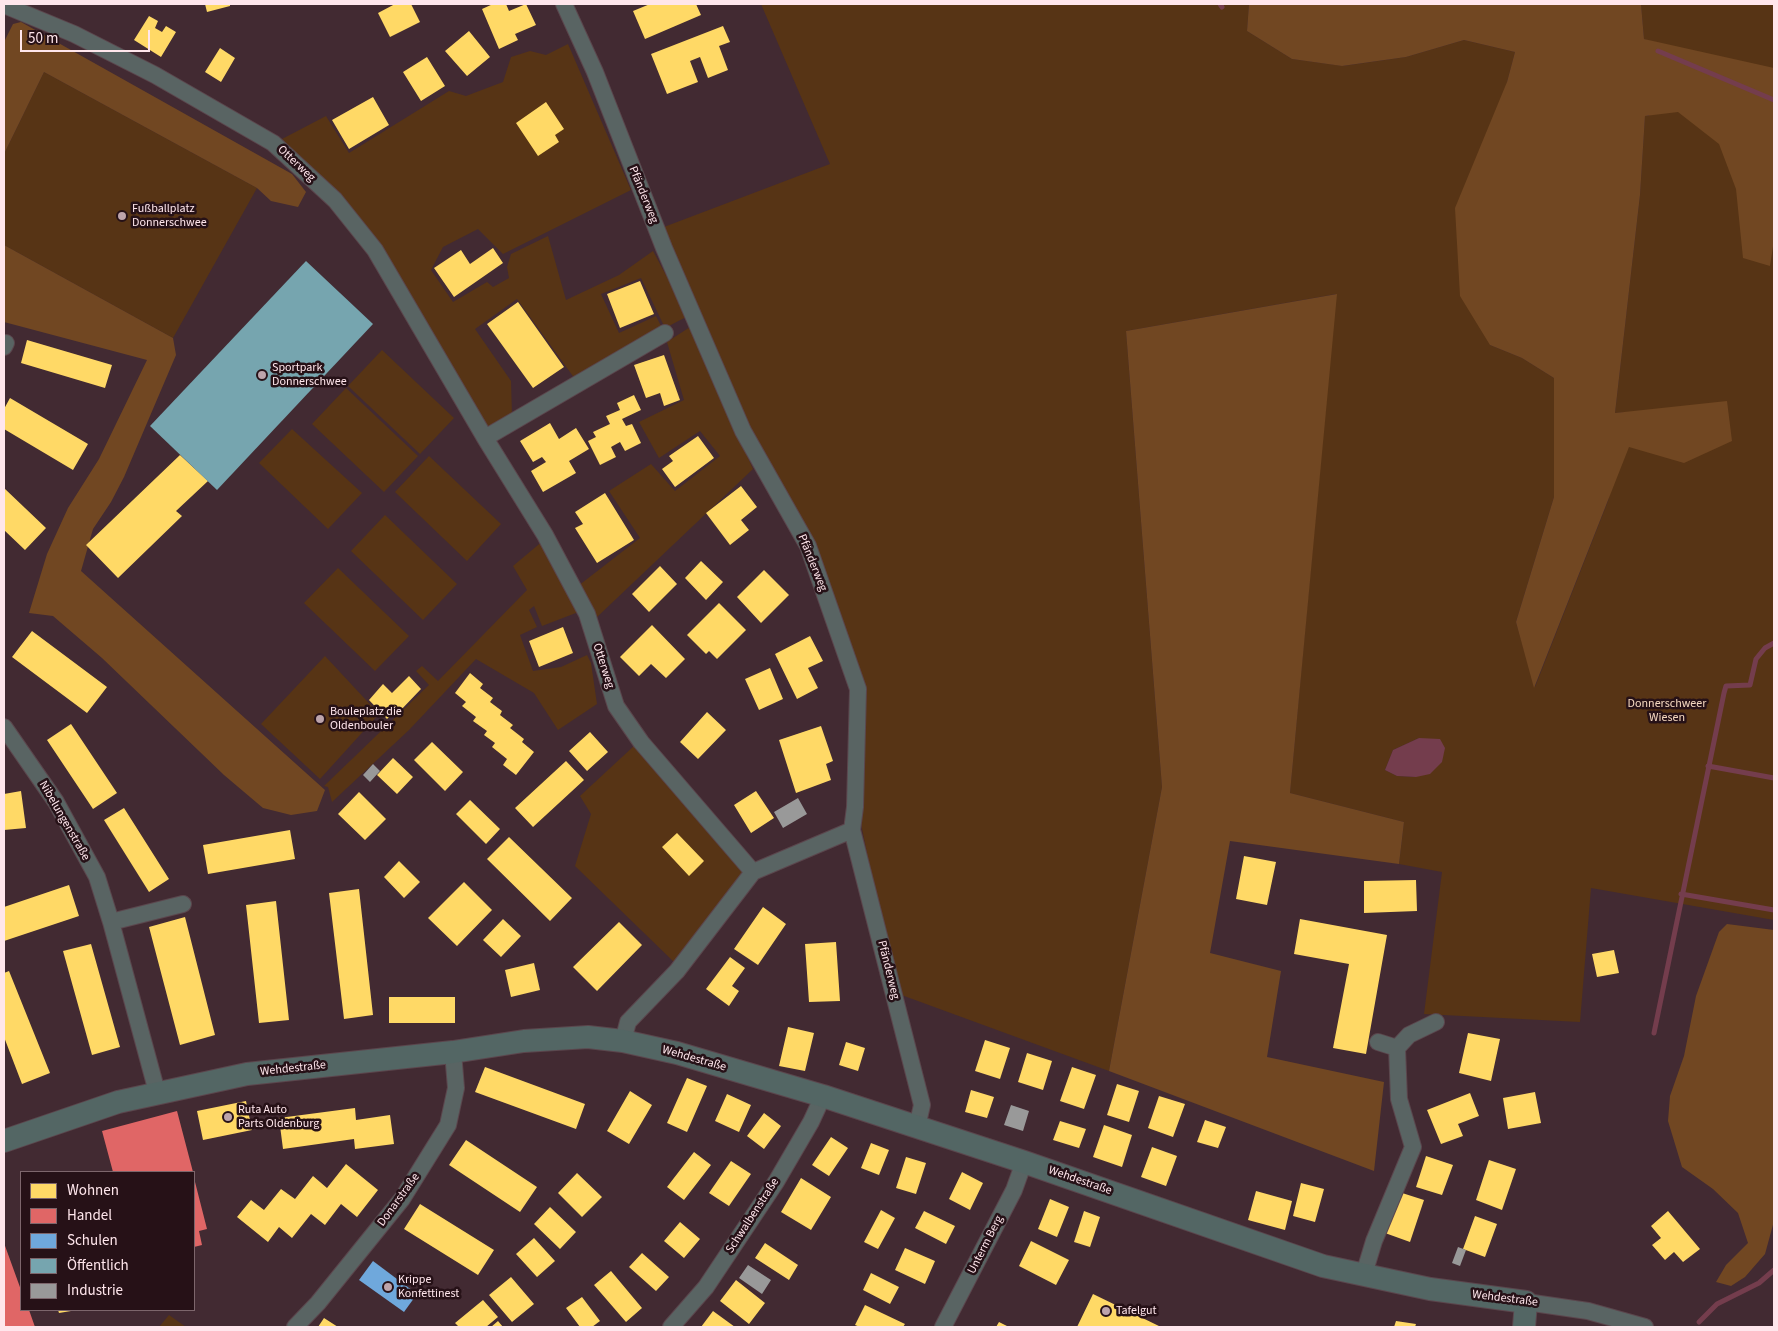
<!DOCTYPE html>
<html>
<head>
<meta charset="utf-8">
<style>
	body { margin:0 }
	#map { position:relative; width:1778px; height:1331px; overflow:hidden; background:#422a32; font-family:"Source Sans 3",sans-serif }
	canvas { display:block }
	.frame { position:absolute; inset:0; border:5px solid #ffe6ec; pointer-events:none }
	.legend { position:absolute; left:20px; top:1171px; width:175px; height:140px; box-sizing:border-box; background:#261117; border:1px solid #7d666c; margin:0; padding:6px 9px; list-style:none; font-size:15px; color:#ffe6ec }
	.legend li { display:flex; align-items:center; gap:10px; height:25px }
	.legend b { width:25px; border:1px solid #7d666c }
	.scale { position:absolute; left:20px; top:30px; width:130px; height:22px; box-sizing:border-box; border:2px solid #ffe6ec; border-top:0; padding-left:6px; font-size:15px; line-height:18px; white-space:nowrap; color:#ffe6ec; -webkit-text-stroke:4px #261117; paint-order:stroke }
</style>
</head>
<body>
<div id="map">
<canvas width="1778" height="1331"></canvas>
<div class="frame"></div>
<ul class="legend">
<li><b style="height:14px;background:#ffd966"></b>Wohnen</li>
<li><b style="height:14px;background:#e06666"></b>Handel</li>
<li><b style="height:14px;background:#6fa8dc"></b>Schulen</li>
<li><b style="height:14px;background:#76a5af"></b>Öffentlich</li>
<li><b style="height:14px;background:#999"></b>Industrie</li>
</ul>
<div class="scale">50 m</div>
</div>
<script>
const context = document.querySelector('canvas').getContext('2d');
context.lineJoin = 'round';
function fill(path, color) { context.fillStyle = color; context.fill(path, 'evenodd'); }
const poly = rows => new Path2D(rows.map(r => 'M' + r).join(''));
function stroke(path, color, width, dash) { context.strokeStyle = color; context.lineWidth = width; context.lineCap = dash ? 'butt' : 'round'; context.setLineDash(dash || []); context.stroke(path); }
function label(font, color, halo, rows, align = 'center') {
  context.font = font + ' "Source Sans 3",sans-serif'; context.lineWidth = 5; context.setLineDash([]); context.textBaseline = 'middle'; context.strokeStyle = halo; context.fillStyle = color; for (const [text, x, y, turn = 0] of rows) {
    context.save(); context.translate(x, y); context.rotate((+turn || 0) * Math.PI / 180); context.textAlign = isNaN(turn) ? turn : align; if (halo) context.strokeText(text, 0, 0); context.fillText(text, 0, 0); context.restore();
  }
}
const green = poly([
	[761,4,1249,4,1247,31,1292,59,1343,66,1406,57,1464,40,1515,52,1507,82,1490,345,1522,358,1554,378,1554,497,1516,622,1535,687,1608,501,1629,412,1615,413,1640,195,1645,116,1649,116,1652,42,1644,39,1641,4,1774,4,1774,920,1591,888,1580,1022,1424,1014,1442,872,1399,864,1404,822,1290,793,1336,294,1126,331,1162,787,1109,1071,896,993,860,819,863,685,745,427,664,227,830,164],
	[1419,738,1416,777,1397,776,1385,770,1393,750],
	[568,44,631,190,503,254,478,229,443,247,431,270,453,302,487,282,493,287,509,278,507,267,511,254,548,236,566,300,619,275,653,251,688,316,665,328,641,278,601,294,619,333,656,316,662,328,575,379,517,299,475,329,511,381,512,415,488,430,367,228,282,139,326,116,349,153,449,91,466,96,503,82,511,57,530,51,546,55],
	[44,72,257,188,173,338,4,245,4,154],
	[690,327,753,469,596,618,578,586,640,538,609,491,651,464,675,491,720,456,700,431,659,458,639,422,684,400,667,342],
	[382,350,454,418,420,454,348,386],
	[346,388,418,456,384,492,312,424],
	[292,429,362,493,328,529,259,463],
	[429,456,501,524,467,561,395,492],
	[385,515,457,584,423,620,351,551],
	[544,540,581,611,542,626,534,606,529,610,537,627,520,635,533,671,561,667,587,655,591,663,597,704,558,730,534,693,476,659,409,730,332,802,328,787,324,786,429,685,416,671,422,666,438,681,527,590,513,566],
	[338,568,409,636,375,671,304,603],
	[325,656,379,714,320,779,261,724],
	[635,745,746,873,675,963,575,866,591,814,580,796],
	[169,1315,186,1327,159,1327]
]);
const forest = poly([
	[1249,4,1641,4,1644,39,1774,68,1774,240,1770,266,1743,258,1736,189,1719,144,1678,112,1645,116,1640,195,1615,413,1727,401,1732,441,1684,463,1629,447,1534,688,1516,622,1554,497,1554,378,1522,358,1490,345,1460,296,1455,208,1507,82,1515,52,1464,40,1406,57,1342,66,1292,59,1247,31],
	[21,22,292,174,306,192,298,207,271,201,257,188,44,72,4,154,4,42,13,24],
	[4,245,173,338,176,355,124,477,111,502,93,529,81,571,325,790,317,811,291,815,263,808,224,775,102,658,53,616,29,613,47,554,68,508,99,459,147,360,4,322],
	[1337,294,1290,793,1404,822,1399,864,1230,841,1210,953,1281,971,1267,1057,1384,1082,1374,1171,1109,1071,1162,787,1126,331],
	[1727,924,1774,930,1774,1221,1765,1254,1745,1277,1731,1286,1716,1282,1726,1265,1748,1243,1738,1213,1713,1189,1682,1167,1668,1121,1670,1096,1684,1056,1696,996,1719,932]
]);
const water = poly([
	[1419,738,1440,739,1445,748,1442,762,1430,774,1416,777,1397,776,1385,770,1393,750]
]);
const homes = poly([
	[205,4,230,4,230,6,207,12],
	[395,4,411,4,420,22,390,37,378,13],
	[493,4,506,4,509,11,526,4,536,25,515,34,518,40,499,49,482,9],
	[650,4,696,4,701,15,645,39,633,11],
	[149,16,158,21,155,28,162,32,166,26,176,32,161,57,134,40],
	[723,26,730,42,719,46,728,70,708,78,700,57,690,61,698,82,667,94,651,54],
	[469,31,490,57,467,76,445,51],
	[220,48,235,58,221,82,205,72],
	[427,57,445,86,421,101,403,72],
	[373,97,389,125,349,149,332,120],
	[546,102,564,129,555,135,559,142,538,156,516,123],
	[493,248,503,263,454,297,434,268,461,250,470,264],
	[640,281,654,314,620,328,607,294],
	[518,302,564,367,533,388,487,324],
	[27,340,112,365,105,388,21,363],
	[664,355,680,400,664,406,660,393,646,398,634,365],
	[634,395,641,410,622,419,626,426,632,424,641,443,625,451,620,442,611,447,616,457,600,465,588,441,596,437,593,432,610,424,606,416,620,410,617,403],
	[10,398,88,444,73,470,4,429,4,409],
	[550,423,559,439,576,428,589,449,569,461,576,473,543,492,531,471,546,462,542,457,533,462,520,441],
	[698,436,714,458,675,487,662,469,673,461,669,456],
	[180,455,208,481,176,511,182,516,118,578,86,545],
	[741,486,757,507,741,520,749,530,730,545,706,513],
	[4,488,46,528,25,550,4,530],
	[605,493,634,540,597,563,575,528,583,524,575,512],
	[701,561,723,582,706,600,685,578],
	[660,566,677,584,649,612,632,594],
	[764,570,789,595,761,623,737,597],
	[719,603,746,630,717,659,709,651,706,654,687,635],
	[652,625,685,659,666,678,651,664,639,676,620,657],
	[563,627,573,653,539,667,529,641],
	[32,631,107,687,87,713,12,657],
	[810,636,823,661,808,668,818,688,797,699,775,654],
	[770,668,783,699,759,710,745,679],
	[470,673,483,684,480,688,493,698,490,702,502,711,500,715,513,725,510,728,524,739,522,742,534,752,516,775,503,765,507,759,492,747,495,743,484,735,487,731,473,721,476,717,462,706,466,702,455,693],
	[409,676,421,689,399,712,396,710,387,719,369,700,383,684,392,693],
	[707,712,726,730,698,759,680,742],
	[71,724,117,793,93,809,47,740],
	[821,726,833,761,826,764,831,780,796,793,779,740],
	[590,732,608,752,587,771,569,751],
	[432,742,463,772,445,791,414,760],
	[393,758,413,777,397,794,377,775],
	[566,761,584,780,533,827,515,808],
	[21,791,26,828,4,830,4,794],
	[756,791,774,818,751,833,734,805],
	[359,792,386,819,365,840,338,814],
	[470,800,500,829,486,844,456,814],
	[124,808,169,879,149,892,104,820],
	[290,830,295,859,208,874,203,845],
	[677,833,704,861,689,876,662,847],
	[509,837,572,898,550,921,487,859],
	[1244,856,1276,862,1267,905,1236,899],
	[399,861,420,882,404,898,384,877],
	[1416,880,1417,911,1364,913,1364,881],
	[464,882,492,910,457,946,428,918],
	[69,885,79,916,4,941,4,907],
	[359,889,373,1015,344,1019,329,893],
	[276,901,289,1020,259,1023,246,905],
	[763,907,786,924,758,965,734,949],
	[185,917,215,1035,180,1045,149,927],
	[503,919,521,936,501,957,483,940],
	[1300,919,1387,935,1366,1054,1333,1048,1349,964,1294,954],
	[619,922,642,945,597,991,573,967],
	[836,942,840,1001,809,1002,805,944],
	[91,944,120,1047,92,1055,63,951],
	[1614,950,1619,973,1597,977,1592,954],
	[730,957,745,968,732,986,739,991,729,1006,706,989],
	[534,963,540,990,511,997,505,970],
	[9,971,50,1073,22,1084,4,1037,4,973],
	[389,997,455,997,455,1023,389,1023],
	[788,1027,814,1033,805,1071,779,1066],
	[1468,1033,1500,1039,1491,1081,1459,1073],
	[985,1040,1010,1048,1000,1079,975,1071],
	[846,1042,865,1048,858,1071,839,1065],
	[1027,1053,1052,1061,1043,1090,1018,1082],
	[485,1067,585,1104,576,1129,475,1092],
	[1072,1067,1096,1075,1084,1109,1060,1101],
	[687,1078,707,1086,687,1132,667,1123],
	[1117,1084,1139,1091,1129,1122,1107,1115],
	[971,1090,994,1097,987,1118,965,1112],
	[630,1091,652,1105,629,1144,607,1131],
	[1535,1092,1541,1123,1508,1129,1503,1098],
	[1470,1093,1479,1116,1458,1124,1463,1136,1441,1144,1427,1110],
	[727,1094,751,1105,739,1132,715,1121],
	[1159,1096,1185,1104,1173,1137,1148,1128],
	[246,1101,252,1130,203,1140,197,1111],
	[355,1108,356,1120,390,1115,394,1144,355,1149,354,1139,283,1149,279,1118],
	[764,1113,781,1126,764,1149,747,1136],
	[1205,1120,1226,1127,1218,1148,1197,1142],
	[1060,1121,1086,1129,1079,1148,1053,1140],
	[1104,1125,1132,1135,1122,1167,1093,1157],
	[831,1137,848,1148,829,1176,812,1165],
	[466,1140,537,1187,520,1212,449,1165],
	[871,1143,889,1150,879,1175,861,1168],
	[1152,1147,1177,1156,1166,1186,1141,1177],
	[694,1152,711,1165,684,1200,667,1187],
	[1426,1156,1453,1165,1442,1195,1416,1187],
	[906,1157,926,1163,916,1194,896,1188],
	[1489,1160,1516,1169,1502,1210,1476,1200],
	[731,1161,751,1174,729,1206,709,1193],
	[346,1164,378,1190,357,1217,341,1204,325,1225,311,1214,292,1238,279,1227,268,1242,237,1217,251,1200,264,1210,281,1189,295,1199,313,1176,327,1188],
	[962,1172,983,1183,970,1210,949,1199],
	[577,1173,602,1197,582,1217,558,1193],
	[801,1178,831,1197,811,1230,781,1212],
	[1301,1183,1324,1189,1315,1222,1293,1216],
	[1256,1191,1292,1201,1285,1230,1248,1220],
	[1399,1192,1424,1200,1410,1242,1385,1233],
	[1050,1199,1069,1207,1057,1237,1038,1229],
	[420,1204,494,1250,478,1275,404,1229],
	[550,1207,576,1232,560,1249,534,1224],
	[881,1210,895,1218,878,1249,864,1242],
	[924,1211,955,1226,946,1244,915,1228],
	[1084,1211,1100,1217,1090,1247,1074,1242],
	[1668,1211,1700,1249,1683,1262,1674,1252,1665,1260,1652,1245,1661,1238,1651,1226],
	[1475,1216,1497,1224,1485,1257,1463,1249],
	[680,1222,700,1239,684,1258,664,1241],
	[534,1238,555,1261,537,1277,516,1254],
	[1031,1241,1069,1260,1056,1285,1019,1266],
	[765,1243,798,1265,789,1280,755,1258],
	[905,1248,935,1261,925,1284,895,1270],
	[642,1253,669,1277,656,1291,629,1267],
	[611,1271,642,1308,626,1322,594,1285],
	[871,1273,899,1287,890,1304,863,1290],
	[511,1277,534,1304,512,1322,489,1295],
	[736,1280,765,1303,749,1324,720,1301],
	[1093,1294,1161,1327,1077,1327],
	[582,1297,600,1321,592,1327,580,1327,566,1308],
	[483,1300,498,1317,486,1327,459,1327,455,1323],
	[865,1305,905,1324,903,1327,860,1327,855,1325],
	[58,1310,71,1310,71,1311,59,1313],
	[713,1311,735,1327,701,1327],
	[324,1318,338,1327,318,1327],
	[498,1321,503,1327,491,1327],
	[1396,1321,1416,1324,1415,1327,1394,1327],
	[999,1322,1009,1327,996,1327]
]);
const shops = poly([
	[177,1111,193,1172,113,1172,102,1131],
	[194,1178,207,1229,199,1231,202,1245,194,1247],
	[4,1243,21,1290,21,1310,29,1310,35,1327,4,1327]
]);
const schools = poly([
	[373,1261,417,1294,404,1312,359,1280]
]);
const public = poly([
	[306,261,373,324,217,490,150,426]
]);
const industry = poly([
	[373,764,380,771,370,782,363,775],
	[798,798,807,814,783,828,774,812],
	[1011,1105,1029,1111,1023,1131,1004,1125],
	[1458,1247,1466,1250,1460,1266,1452,1263],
	[748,1265,771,1280,762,1294,739,1278]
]);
const stream = poly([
	[1220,4,1222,7],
	[1658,51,1774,100],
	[1708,766,1774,778],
	[1681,894,1774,910],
	[1654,1033,1724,693,1726,686,1750,685,1756,659,1765,648,1774,643],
	[1699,1322,1717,1304,1759,1283,1774,1270]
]);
const street = poly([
	[564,4,595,72,664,248,743,431,808,546,858,689,855,807,852,830,922,1105,917,1127],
	[4,5,74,34,155,75,273,143,335,200,375,250,485,438,545,535,587,614,616,706,641,742,753,872],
	[4,347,6,343],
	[485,438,665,333],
	[4,727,56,802,97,877,111,922,157,1092],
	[111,922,183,904],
	[623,1041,628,1022,677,971,753,872,852,830],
	[1378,1042,1397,1048],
	[1364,1274,1374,1241,1413,1147,1399,1099,1397,1048,1409,1035,1436,1022],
	[1526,1302,1588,1311,1645,1327],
	[295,1327,318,1303,402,1199,448,1125,456,1088,453,1052],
	[671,1327,706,1287,776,1182,811,1122,823,1096],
	[943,1327,1014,1190,1024,1162]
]);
const secondary = poly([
	[4,1141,118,1102,247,1074,453,1052,524,1041,588,1037,623,1041,677,1053,823,1096,1024,1162,1323,1266,1430,1289,1526,1302,1524,1327]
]);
const markers = [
	[122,216,5,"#bda4ab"],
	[262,375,5,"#bda4ab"],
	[320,719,5,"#bda4ab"],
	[228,1117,5,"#bda4ab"],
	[388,1287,5,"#bda4ab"],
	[1106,1311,5,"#bda4ab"]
];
const streetNames = [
	["Otterweg",296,164,43],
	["Pfänderweg",643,195,68],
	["Pfänderweg",812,563,68],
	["Otterweg",603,666,72],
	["Nibelungenstraße",64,821,60],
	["Pfänderweg",888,970,76],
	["Wehdestraße",694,1059,16],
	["Wehdestraße",293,1069,-6],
	["Wehdestraße",1080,1181,19],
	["Donarstraße",399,1200,-54],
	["Schwalbenstraße",753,1216,-57],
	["Unterm Berg",986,1245,-63],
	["Wehdestraße",1505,1299,7]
];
const poiNames = [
	["Fußballplatz",132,209],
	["Donnerschwee",132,223],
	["Sportpark",272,368],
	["Donnerschwee",272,382],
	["Bouleplatz die",330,712],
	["Oldenbouler",330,726],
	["Ruta Auto",238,1110],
	["Parts Oldenburg",238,1124],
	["Krippe",398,1280],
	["Konfettinest",398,1294],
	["Tafelgut",1116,1311]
];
const parkNames = [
	["Donnerschweer",1667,704],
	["Wiesen",1667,718]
];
fill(green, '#573415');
fill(forest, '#714722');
fill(water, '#743d4d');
fill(homes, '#ffd966');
fill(shops, '#e06666');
fill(schools, '#6fa8dc');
fill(public, '#76a5af');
fill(industry, '#999');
stroke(stream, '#743d4d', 5);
stroke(street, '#5b464d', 18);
stroke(secondary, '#5b464d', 24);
stroke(street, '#596463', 16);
stroke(secondary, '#536664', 22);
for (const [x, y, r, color] of markers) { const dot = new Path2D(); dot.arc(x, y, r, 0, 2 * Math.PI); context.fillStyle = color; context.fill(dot); stroke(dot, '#261117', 2); }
label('12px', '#ffe6ec', '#261117', streetNames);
label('12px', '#ffe6ec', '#261117', poiNames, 'left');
label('12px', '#f5d8c0', '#261117', parkNames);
</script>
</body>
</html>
